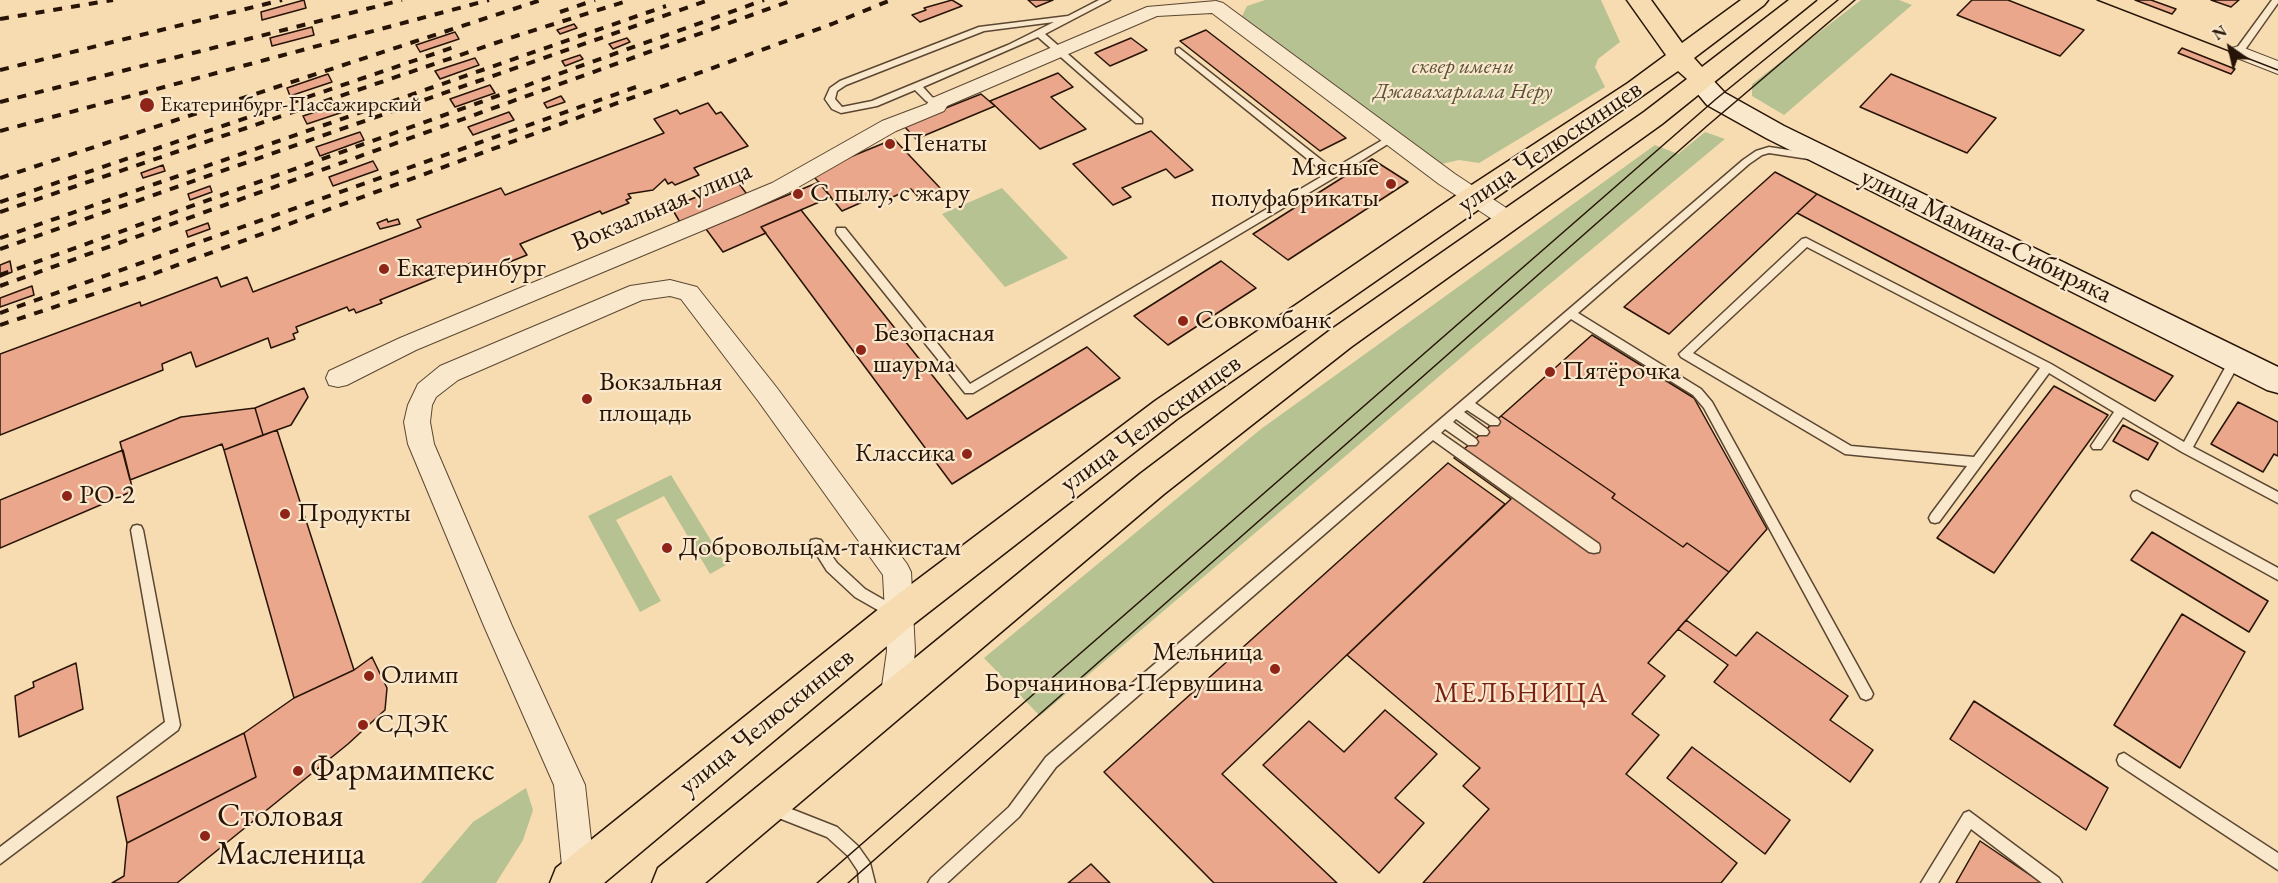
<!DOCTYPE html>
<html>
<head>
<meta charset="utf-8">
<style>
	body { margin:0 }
	#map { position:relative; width:2278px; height:883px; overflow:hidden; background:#f7dcb2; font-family:"EB Garamond",serif }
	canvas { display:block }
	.north { position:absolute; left:2200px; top:18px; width:60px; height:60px; -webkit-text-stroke:4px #fae8cd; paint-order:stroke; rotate:326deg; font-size:16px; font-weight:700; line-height:24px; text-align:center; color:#271406 }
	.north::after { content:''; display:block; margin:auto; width:21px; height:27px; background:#271406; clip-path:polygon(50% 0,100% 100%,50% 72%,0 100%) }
</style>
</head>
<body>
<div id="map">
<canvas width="2278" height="883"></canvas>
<div class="north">N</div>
</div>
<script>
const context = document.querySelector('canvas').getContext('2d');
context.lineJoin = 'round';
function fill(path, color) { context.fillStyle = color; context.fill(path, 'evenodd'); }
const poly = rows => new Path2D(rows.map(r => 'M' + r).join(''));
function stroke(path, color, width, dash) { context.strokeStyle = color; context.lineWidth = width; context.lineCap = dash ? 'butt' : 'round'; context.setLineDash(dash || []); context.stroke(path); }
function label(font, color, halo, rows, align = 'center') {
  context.font = font + ' "EB Garamond",serif'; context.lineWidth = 4.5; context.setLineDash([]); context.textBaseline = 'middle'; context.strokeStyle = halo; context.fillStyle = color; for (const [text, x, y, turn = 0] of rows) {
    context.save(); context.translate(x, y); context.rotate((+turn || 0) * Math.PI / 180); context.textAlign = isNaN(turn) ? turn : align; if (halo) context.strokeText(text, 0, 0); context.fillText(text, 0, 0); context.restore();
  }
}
const green = poly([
	[1265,0,1601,0,1620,42,1598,59,1595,67,1605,87,1479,163,1459,160,1437,165,1409,146,1408,139,1240,20,1247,6],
	[1861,0,1899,0,1912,5,1784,115,1752,96,1752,84],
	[1705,132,1725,139,1476,345,1040,716,984,658,1261,429,1655,145,1678,154],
	[1002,188,1068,258,1005,287,942,214],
	[671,475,726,565,710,574,664,496,616,520,661,601,640,612,588,516],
	[526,788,533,810,523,840,496,883,421,883,473,822]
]);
const building = poly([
	[304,0,306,8,262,20,261,12,304,0],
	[952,0,962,6,920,22,912,15,926,10,924,8,952,0],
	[1028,0,1053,0,1036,7,1028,0],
	[1972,0,2008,0,2084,30,2060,56,1957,15,1972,0],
	[2135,0,2151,0,2176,9,2172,14,2135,0],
	[2211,0,2239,0,2231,7,2211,0],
	[574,24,577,28,560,34,557,30,574,24],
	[312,27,314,35,272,46,270,38,312,27],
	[1206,30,1346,138,1320,151,1180,41,1206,30],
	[455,32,459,39,420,52,416,45,455,32],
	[627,38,630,42,613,49,609,44,627,38],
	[1131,38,1147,50,1110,66,1095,53,1131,38],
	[2182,48,2235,69,2231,74,2178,53,2182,48],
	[580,55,583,59,565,66,562,61,580,55],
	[475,58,479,65,440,79,435,71,475,58],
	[1058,73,1073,87,1051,97,1086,129,1040,149,990,101,1058,73],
	[328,74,332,82,290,96,287,88,328,74],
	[1891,74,1996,118,1967,153,1860,107,1891,74],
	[490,85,495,93,455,107,450,99,490,85],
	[981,94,995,106,916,139,903,125,981,94],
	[561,96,565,102,547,108,544,103,561,96],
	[346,102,349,110,307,124,303,116,346,102],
	[708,103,716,114,721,112,748,146,694,168,699,175,675,185,672,182,668,184,665,179,653,190,628,194,631,198,626,200,629,203,602,214,600,211,520,244,527,255,477,275,471,263,380,300,382,303,356,313,354,309,349,311,347,307,296,327,298,332,293,334,295,339,271,348,268,338,196,367,191,352,162,364,163,370,0,435,0,354,140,302,141,306,217,277,221,287,247,277,253,292,421,227,417,220,501,188,505,195,664,133,654,119,677,110,680,114,708,103],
	[509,112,514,120,473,135,468,127,509,112],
	[1151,131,1193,170,1175,178,1166,169,1122,188,1131,197,1113,205,1073,164,1151,131],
	[360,132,364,140,320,156,316,147,360,132],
	[894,139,941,189,920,199,911,189,888,199,883,193,842,211,811,173,894,139],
	[1372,159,1408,182,1288,260,1253,234,1372,159],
	[373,161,378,170,333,186,329,177,373,161],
	[163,165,165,171,143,178,141,173,163,165],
	[1775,172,1817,194,1669,334,1624,307,1775,172],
	[737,181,749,197,681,224,671,207,737,181],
	[819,182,831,197,761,227,766,233,723,252,706,229,819,182],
	[210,186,212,192,190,200,188,194,210,186],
	[1817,194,2173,376,2155,401,1797,213,1817,194],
	[801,210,967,419,1087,347,1120,378,952,484,761,227,801,210],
	[387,219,388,222,398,219,400,224,380,229,377,223,387,219],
	[208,223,210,229,188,237,186,231,208,223],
	[10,261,12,272,0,277,0,265,10,261],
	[1221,261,1256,288,1168,345,1134,316,1221,261],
	[32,286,34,295,0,307,0,298,32,286],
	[1592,335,1694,398,1767,529,1729,572,1687,543,1683,547,1612,498,1615,494,1501,416,1592,335],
	[2054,386,2108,415,1994,573,1937,538,2054,386],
	[304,388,308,397,291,425,263,435,255,408,304,388],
	[2238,402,2278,422,2278,456,2274,454,2263,472,2211,444,2238,402],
	[255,408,263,435,224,450,222,444,130,480,120,442,181,417,255,408],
	[1501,416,1615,494,1612,498,1683,547,1687,543,1729,572,1648,663,1665,676,1632,714,1659,735,1626,774,1737,863,1721,883,1423,883,1489,809,1463,786,1480,768,1347,655,1511,499,1454,458,1501,416],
	[2123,425,2158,443,2148,460,2113,441,2123,425],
	[277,430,354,670,294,698,224,450,277,430],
	[123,450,133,491,0,548,0,500,123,450],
	[1448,463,1505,504,1222,774,1337,883,1214,883,1104,772,1448,463],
	[2152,532,2268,601,2249,632,2131,560,2152,532],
	[2182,614,2245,652,2180,768,2114,725,2182,614],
	[1686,620,1736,656,1757,632,1848,696,1830,720,1873,750,1850,782,1714,682,1728,665,1678,629,1686,620],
	[372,657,387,688,385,710,348,744,177,883,112,883,124,876,127,843,256,777,244,733,294,698,354,670,372,657],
	[76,663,83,709,19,737,15,696,34,687,33,682,76,663],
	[1974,701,2108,788,2086,830,1950,739,1974,701],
	[1385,710,1437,754,1395,798,1424,823,1379,873,1263,765,1309,721,1344,752,1385,710],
	[244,733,256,777,127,843,117,797,244,733],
	[1692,747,1790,820,1765,854,1667,778,1692,747],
	[1980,841,2042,883,1956,883,1980,841],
	[1091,864,1110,883,1068,883,1091,864]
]);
const lane = poly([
	[1099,0,1110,0,1045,34,1142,119,1142,123,1136,123,1038,37,923,87,932,97,940,101,940,105,934,105,926,101,915,90,877,106,841,113,832,109,825,99,830,88,840,81,979,27,1068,16,1099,0],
	[1054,22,1008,45,872,101,842,107,835,99,837,91,846,85,984,31,1054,22],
	[2272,0,2278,0,2278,3,2242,54,2236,54,2234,52,2272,0],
	[1179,48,1333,169,1391,135,1394,134,1399,137,1337,176,973,393,965,393,837,234,836,231,837,228,845,228,970,384,1326,174,1176,53,1176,49,1179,48],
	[1769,147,1815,154,1820,157,1815,160,1769,153,1762,155,1749,164,1578,313,1701,389,1712,402,1871,690,1873,694,1871,698,1866,700,1861,698,1704,408,1693,395,1571,319,1475,403,1498,419,1500,422,1498,425,1490,425,1467,410,1464,412,1487,429,1489,432,1487,435,1479,435,1456,419,1453,422,1476,439,1478,442,1476,445,1468,445,1445,429,1441,433,1599,544,1600,548,1599,552,1594,553,1589,552,1433,440,1056,767,1019,817,947,883,928,883,931,878,1009,807,1046,757,1743,160,1756,151,1769,147],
	[1806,238,2051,364,2184,442,2231,357,2239,357,2241,360,2193,447,2278,492,2278,503,2182,452,2123,417,2101,449,2093,449,2091,446,2093,443,2114,412,2049,373,1939,522,1935,523,1931,522,1929,518,1931,514,1967,466,1845,454,1681,357,1679,354,1802,239,1806,238],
	[1807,247,2040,368,1974,457,1851,446,1693,353,1807,247],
	[2137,491,2278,568,2278,580,2133,500,2131,496,2133,492,2137,491],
	[137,525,141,526,143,530,180,725,178,730,0,864,0,847,165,722,131,530,133,526,137,525],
	[816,539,821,540,837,563,865,589,900,609,902,613,900,617,895,619,890,617,855,597,827,571,810,544,811,540,816,539],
	[2124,753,2278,853,2278,870,2119,765,2117,760,2119,755,2124,753],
	[771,801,837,827,858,846,870,863,875,883,859,883,858,871,848,856,827,837,766,813,764,808,766,803,771,801],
	[1969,811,2059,878,2062,883,2042,883,1971,829,1938,883,1921,883,1964,813,1969,811]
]);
const street = poly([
	[1216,1,1223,3,1455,174,1517,215,1520,220,1517,225,1509,227,1501,225,1439,184,1212,13,1157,16,947,106,944,111,896,131,788,193,742,214,416,350,347,385,338,387,329,385,326,378,329,371,400,338,772,183,882,121,927,104,930,99,1147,7,1216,1],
	[2239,46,2278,61,2278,74,2232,56,2229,52,2232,48,2239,46],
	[670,280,697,287,777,388,907,564,911,572,915,651,910,700,905,710,895,714,885,710,880,700,887,651,883,575,759,402,681,299,670,296,642,300,458,380,436,397,432,405,430,422,434,444,512,626,585,785,595,876,592,883,566,883,563,876,554,785,484,626,408,444,404,422,408,405,418,384,440,366,630,286,670,280]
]);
const secondary = poly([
	[1700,73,1709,76,1725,93,1784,126,2278,367,2278,393,2267,390,1766,138,1707,105,1687,81,1691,76,1700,73]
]);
const primary = poly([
	[1627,0,1651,0,1682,43,1741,0,1768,0,1764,5,1694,58,1702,67,1789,0,1816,0,1662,124,1351,347,1164,494,705,883,652,883,658,868,1140,474,1329,331,1644,112,1687,79,1678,71,1177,419,911,626,604,883,550,883,556,868,885,604,1155,401,1464,190,1628,83,1666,55,1627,0]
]);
const tram = poly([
	[2097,0,2278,70],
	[817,883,1716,99,1838,0],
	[848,883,1707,126,1855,0]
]);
const rail = poly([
	[560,12,595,0],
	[0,19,113,0],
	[0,70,282,0],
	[0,102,402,0],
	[0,131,489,0],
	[0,178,541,0],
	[0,202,460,45],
	[0,212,519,35,630,0],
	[0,238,666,6],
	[0,249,709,0],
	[0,275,764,0],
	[0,286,793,0],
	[0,313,636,87],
	[0,325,145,277,832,24,891,0]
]);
const markers = [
	[147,105,8,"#8f2418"],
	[890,144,6,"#8f2418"],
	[1391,184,6,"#8f2418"],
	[798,194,6,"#8f2418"],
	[384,269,6,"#8f2418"],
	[1183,321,6,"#8f2418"],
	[861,350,6,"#8f2418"],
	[1550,372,6,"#8f2418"],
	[587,399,6,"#8f2418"],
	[967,454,6,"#8f2418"],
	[67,496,6,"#8f2418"],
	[285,514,6,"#8f2418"],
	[667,548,6,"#8f2418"],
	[1275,669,6,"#8f2418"],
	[369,676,6,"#8f2418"],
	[363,725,6,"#8f2418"],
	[298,771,6,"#8f2418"],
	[205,836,6,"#8f2418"]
];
const farParknames = [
	["сквер имени",1463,67],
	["Джавахарлала Неру",1463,92]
];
const farPoinames = [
	["Екатеринбург-Пассажирский",160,105]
];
const poiNames = [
	["Пенаты",902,144],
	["Мясные",1379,168,"right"],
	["полуфабрикаты",1379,199,"right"],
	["С пылу, с жару",810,194],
	["Екатеринбург",396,269],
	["Совкомбанк",1195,321],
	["Безопасная",873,334],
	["шаурма",873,365],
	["Пятёрочка",1562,372],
	["Вокзальная",599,383],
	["площадь",599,414],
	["Классика",955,454,"right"],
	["РО-2",79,496],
	["Продукты",297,514],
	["Добровольцам-танкистам",679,548],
	["Мельница",1263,653,"right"],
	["Борчанинова-Первушина",1263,684,"right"],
	["Олимп",381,676],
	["СДЭК",375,725]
];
const streetNames = [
	["улица Челюскинцев",1550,147,-34],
	["Вокзальная улица",662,207,-23],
	["улица Мамина-Сибиряка",1986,236,26],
	["улица Челюскинцев",1151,424,-36],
	["улица Челюскинцев",767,722,-39]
];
const neighbourhoodNames = [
	["МЕЛЬНИЦА",1521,694]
];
const nearPoinames = [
	["Фармаимпекс",310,771],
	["Столовая",217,817],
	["Масленица",217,855]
];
fill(green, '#b6c291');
fill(building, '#eba78b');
stroke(building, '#271406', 1.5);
stroke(lane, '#5b4631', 3);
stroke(street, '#5b4631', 2);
stroke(secondary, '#271406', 3);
stroke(primary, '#271406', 3);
fill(lane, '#fae8cd');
fill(street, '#fae8cd');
fill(secondary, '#fae8cd');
fill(primary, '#f7dcb2');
stroke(tram, '#271406', 1.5);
stroke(rail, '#271406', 4, [9, 9]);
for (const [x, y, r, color] of markers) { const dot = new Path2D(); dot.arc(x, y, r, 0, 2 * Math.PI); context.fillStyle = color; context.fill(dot); stroke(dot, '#fae8cd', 2); }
label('italic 22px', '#595137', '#fae8cd', farParknames);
label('22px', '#271406', '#fae8cd', farPoinames, 'left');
label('27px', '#271406', '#fae8cd', poiNames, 'left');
label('27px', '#271406', '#fae8cd', streetNames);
context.letterSpacing = '1.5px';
label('28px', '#7a1f14', '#fae8cd', neighbourhoodNames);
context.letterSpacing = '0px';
label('33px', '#271406', '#fae8cd', nearPoinames, 'left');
</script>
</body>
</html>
